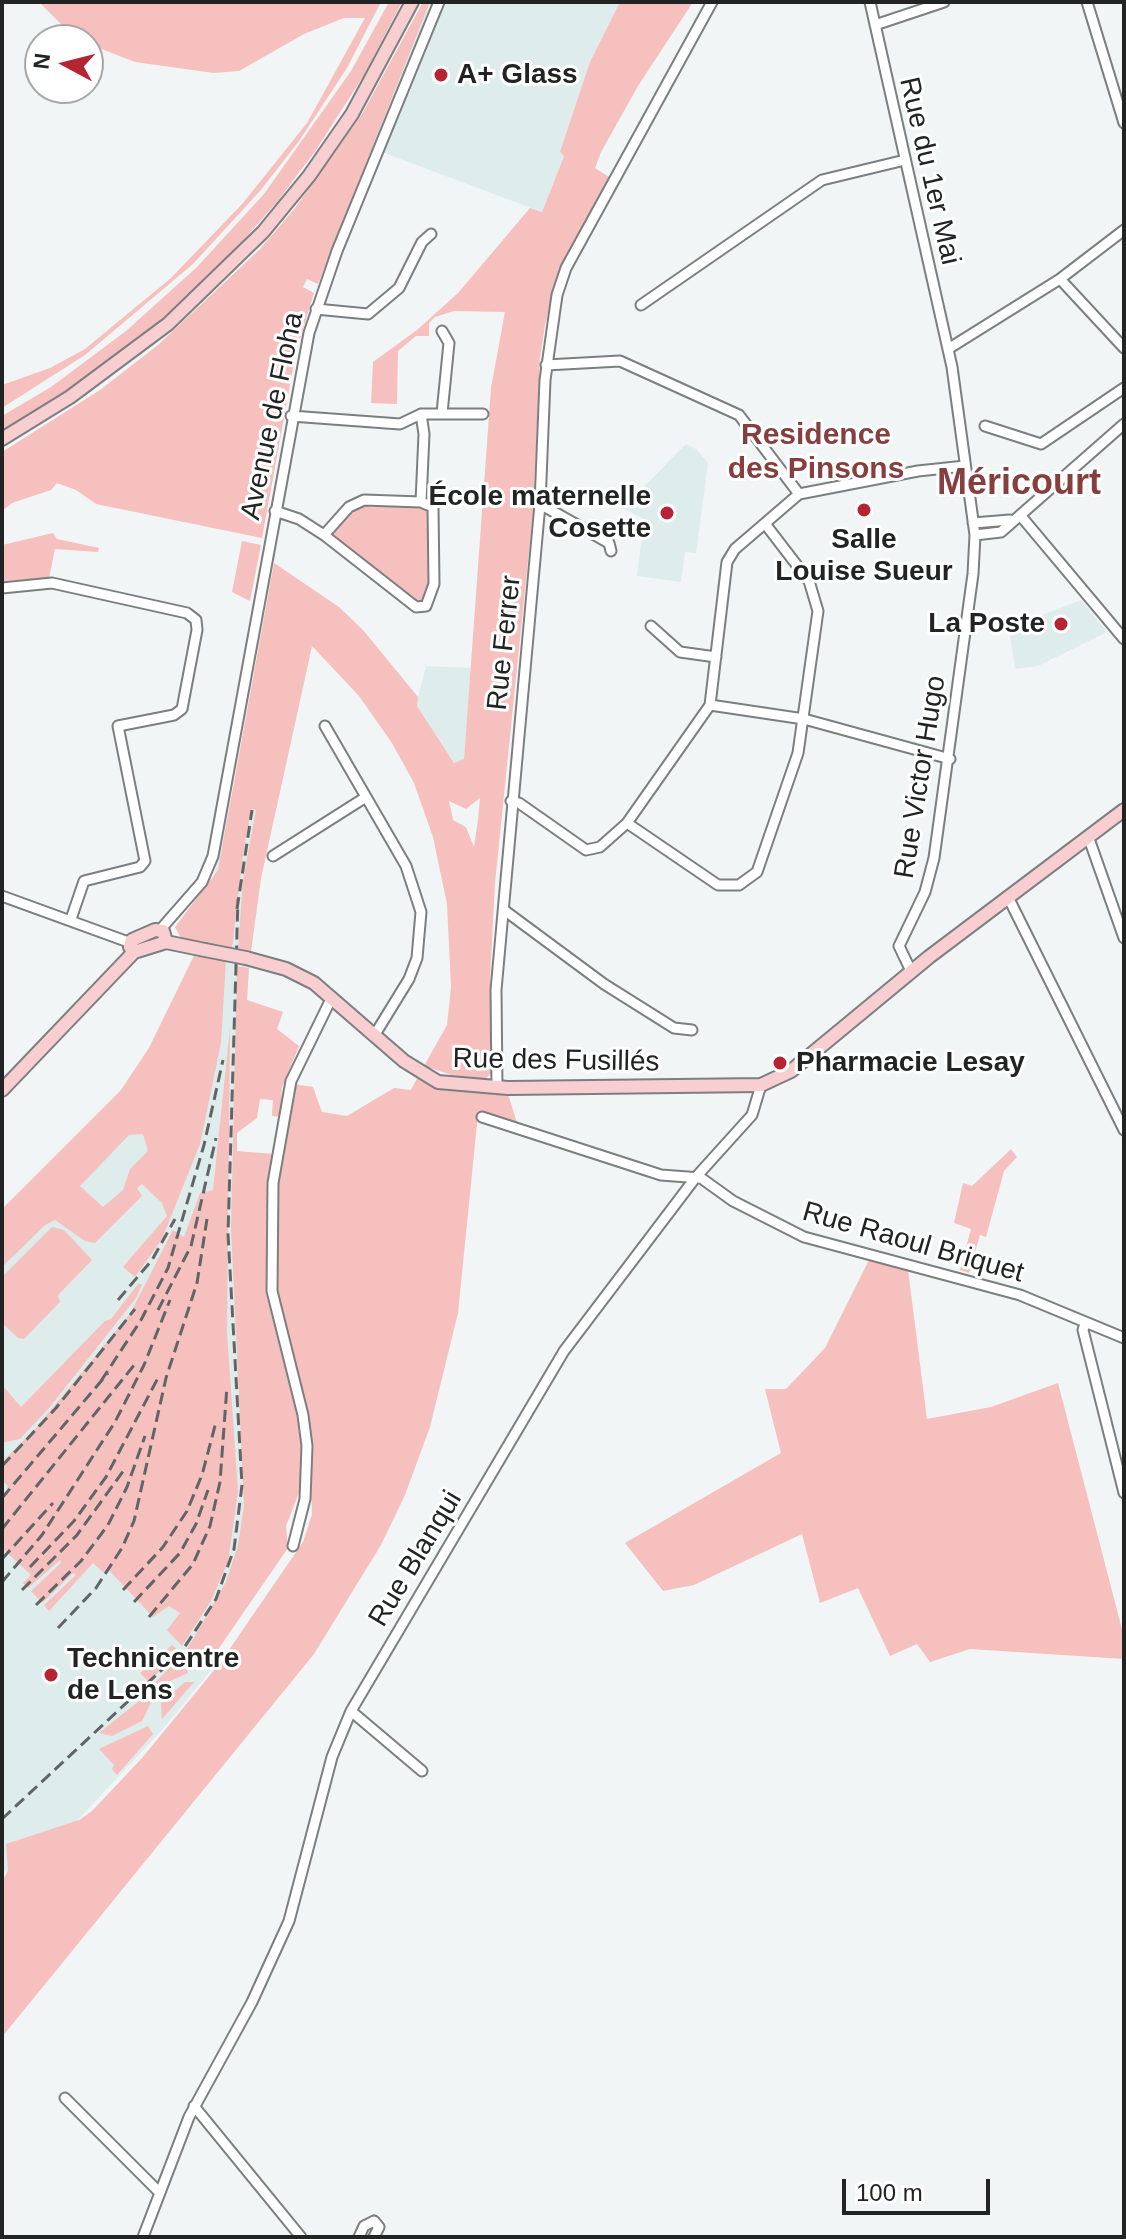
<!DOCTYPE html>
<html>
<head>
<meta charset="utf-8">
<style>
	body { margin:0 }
	#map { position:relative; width:1126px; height:2239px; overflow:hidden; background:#f1f5f5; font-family:Arial,sans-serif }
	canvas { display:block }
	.frame { position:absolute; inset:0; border:4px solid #222424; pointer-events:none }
	.north { position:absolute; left:24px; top:24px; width:80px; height:80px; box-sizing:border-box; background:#fff; border:2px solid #a7a7a7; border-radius:50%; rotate:277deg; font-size:22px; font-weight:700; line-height:32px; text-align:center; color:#222424 }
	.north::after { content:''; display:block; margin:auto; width:28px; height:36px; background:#b62434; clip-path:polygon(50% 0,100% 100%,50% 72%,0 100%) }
	.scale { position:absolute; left:842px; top:2179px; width:148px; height:36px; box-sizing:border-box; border:4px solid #222424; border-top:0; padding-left:10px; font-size:24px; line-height:28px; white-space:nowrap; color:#222424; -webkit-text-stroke:6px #fff; paint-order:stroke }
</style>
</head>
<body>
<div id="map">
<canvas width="1126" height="2239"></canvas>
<div class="frame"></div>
<div class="north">N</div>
<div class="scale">100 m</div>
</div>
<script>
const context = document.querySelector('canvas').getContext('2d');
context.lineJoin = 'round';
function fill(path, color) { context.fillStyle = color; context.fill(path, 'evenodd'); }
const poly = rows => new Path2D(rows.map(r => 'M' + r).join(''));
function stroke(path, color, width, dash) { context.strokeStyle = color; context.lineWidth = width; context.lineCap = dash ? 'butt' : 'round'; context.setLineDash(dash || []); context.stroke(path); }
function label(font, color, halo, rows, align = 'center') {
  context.font = font + ' Arial,sans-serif'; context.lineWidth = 6; context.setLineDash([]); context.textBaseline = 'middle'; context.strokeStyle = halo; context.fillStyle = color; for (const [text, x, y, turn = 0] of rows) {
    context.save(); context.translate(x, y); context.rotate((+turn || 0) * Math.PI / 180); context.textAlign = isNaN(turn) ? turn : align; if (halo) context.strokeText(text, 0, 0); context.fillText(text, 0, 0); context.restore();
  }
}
const built = poly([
	[430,2,620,2,590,62,564,155,542,212,371,148],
	[686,444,696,449,708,463,696,553,685,552,681,582,637,576,644,519,623,508],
	[1081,600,1107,632,1038,666,1015,669,1009,628],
	[312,646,261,878,249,968,237,1133,239,1370,249,1526,200,1650,212,1669,162,1730,46,1854,2,1873,2,1209,94,1121,121,1090,149,1048,200,942,231,798],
	[426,666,471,668,464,759,454,763,416,706]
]);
const green = poly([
	[39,2,381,2,347,68,299,141,260,191,193,264,85,355,2,408,2,385,50,368,85,349,171,278,243,203,307,123,365,18,344,18,304,34,239,71,214,73,135,62,96,47,62,25],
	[389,2,402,2,364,75,316,150,277,202,217,270,149,330,72,389,2,431,2,416,51,387,126,331,197,267,264,194,351,71],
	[423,2,430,2,318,284,307,279,303,287,314,293,296,352,262,538,96,504,76,490,57,483,51,490,12,503,2,511,2,452,100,390,158,345,260,249,295,208,362,114],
	[620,2,693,2,638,86,601,152,595,168,609,177,560,267,545,325,540,358,533,512,495,883,490,979,492,1073,486,1078,472,1078,471,1092,508,1094,517,1123,487,1113,478,1114,458,1313,430,1427,405,1495,381,1545,314,1654,2,2037,2,1882,8,1870,6,1844,79,1820,92,1811,142,1758,220,1663,303,1542,312,1514,310,1458,275,1284,275,1214,293,1084,313,1087,322,1112,347,1116,394,1088,411,1090,417,1078,433,1087,455,1091,455,1076,424,1066,447,1025,451,987,447,904,433,837,414,783,392,743,359,696,312,646,261,878,251,951,238,949,243,880,256,810,251,809,243,855,232,949,181,938,175,927,218,870,274,563,339,607,363,630,418,697,417,706,454,763,464,759,491,388,505,312,454,311,435,317,429,323,429,336,416,336,398,351,397,404,371,403,373,362,417,330,458,293,530,208,542,212,564,156,560,152,590,62],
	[480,798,478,820,474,847,466,827,453,820,449,801,466,809],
	[356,502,433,507,431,598,416,607,324,535],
	[53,533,57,539,99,548,98,552,55,549,49,578,2,581,2,545],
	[242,541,261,545,250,601,232,592],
	[194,956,226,961,221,1043,200,1144,162,1239,135,1277,123,1267,167,1216,162,1203,142,1184,137,1188,142,1196,95,1243,85,1241,55,1220,45,1225,2,1267,2,1209,121,1090,149,1048],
	[143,1134,148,1151,130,1169,123,1190,103,1207,80,1186,129,1135],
	[237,966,249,968,247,1000,283,1012,277,1029,299,1046,282,1087,280,1117,272,1116,273,1100,260,1099,257,1118,237,1133,237,1151,274,1154,269,1183,266,1293,300,1426,302,1485,286,1526,288,1548,208,1664,203,1665,186,1651,226,1582,238,1545,244,1506,231,1227],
	[230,1028,227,1332,238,1492,228,1562,211,1601,182,1646,167,1630,180,1613,169,1606,153,1617,108,1569,104,1573,93,1563,49,1611,44,1605,76,1575,73,1573,42,1603,31,1591,61,1563,60,1560,28,1588,23,1583,31,1575,2,1548,2,1504,8,1486,2,1480,2,1462,36,1428,130,1314,173,1230,184,1237,200,1193,213,1190],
	[1011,1149,1017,1157,1004,1171,986,1237,980,1235,969,1273,960,1270,971,1229,954,1223,963,1183,972,1186],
	[52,1227,64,1230,92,1260,58,1295,60,1302,24,1339,18,1338,2,1323,2,1277],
	[869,1260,908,1270,927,1419,991,1407,1058,1383,1124,1637,1124,1659,970,1649,930,1662,917,1644,890,1656,858,1588,820,1603,802,1534,694,1585,663,1591,625,1543,781,1453,765,1389,786,1389,825,1348],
	[138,1284,142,1284,136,1298,49,1408,20,1439,2,1443,2,1385,21,1407,105,1321,111,1319],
	[172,1645,179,1651,149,1682,140,1673],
	[182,1655,188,1673,159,1686,142,1721,112,1736,99,1733,154,1689,152,1686],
	[185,1682,194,1682,162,1719,161,1703],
	[148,1726,153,1734,117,1775,112,1769,114,1765,99,1749]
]);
const street = poly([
	[870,2,952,367,975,535,973,574,934,858,925,892,899,946,911,971],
	[1087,2,1124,123],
	[875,25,944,2],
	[1060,279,1124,348],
	[641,305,822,180,905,160],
	[316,309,368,314,399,288,422,242,431,234],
	[442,331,449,343,442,413],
	[948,349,1060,279,1124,230],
	[546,365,620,361,739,415,799,494,918,471,965,466],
	[291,416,400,424,421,414,483,414],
	[985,426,1041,444,1124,388],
	[421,502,424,434,421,414],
	[540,504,609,543,611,551],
	[275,511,299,519,324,535,416,607,426,606,434,584,433,507,421,502,364,500,349,507,324,535],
	[1020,515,1124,639],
	[973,523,1010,520],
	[975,535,1001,532,1124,424],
	[2,588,52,583,187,613,196,620,197,630,182,709,174,715,118,726,145,861,140,867,84,881,71,919],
	[651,626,680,652,716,657],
	[710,705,804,719,950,759],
	[325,726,406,866,421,912,417,958,409,979,374,1036],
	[511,801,519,803,586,850,600,847,627,823,710,705,727,562,735,549,799,494],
	[627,823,718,885,739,885,757,872,798,753,818,611,809,581,766,525],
	[1088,836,1124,938],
	[273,856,366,797],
	[2,896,131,943],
	[1008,897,1124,1130],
	[504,910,604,984,674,1028,692,1030],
	[160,930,202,882,213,856,309,333,337,251,439,2],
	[497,1087,496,990,540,504,545,380,557,295,566,268,712,2],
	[482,1117,661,1175,701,1178,733,1201,804,1237,1020,1295,1124,1338],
	[1085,1324,1083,1330,1124,1493],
	[293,1546,305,1499,307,1446,303,1415,272,1291,273,1183,291,1081,332,997],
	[351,1711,422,1771],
	[65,2098,159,2192],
	[194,2106,301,2237],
	[143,2237,189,2117,252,2002,289,1921,332,1757,351,1711,564,1351,696,1177,752,1115,761,1085],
	[359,2237,364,2226,374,2221,379,2227,374,2237]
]);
const secondary = poly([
	[2,439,70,397,168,324,263,232,309,176,352,114,412,2],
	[134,952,166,942,205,950],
	[134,952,130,947,132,940,155,930,163,931,166,942],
	[246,958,286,969,314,983,404,1061,438,1082,508,1088,761,1085,791,1071,929,957,1124,810],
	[2,1090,134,952]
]);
const rail = poly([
	[237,909,252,810],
	[118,1300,152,1260,175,1219],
	[158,1310,191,1246,216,1138],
	[101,1381,141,1320,168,1268,204,1145,223,1060],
	[2,1466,56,1408,135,1309],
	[2,1498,108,1373],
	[2,1529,135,1364],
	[2,1559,53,1503],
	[30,1567,74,1521,106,1477,159,1376],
	[2,1582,42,1535,115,1422,144,1365,170,1300],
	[22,1590,77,1535,124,1470],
	[123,1590,163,1547,187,1511,202,1475,216,1422],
	[134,1602,180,1553,196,1524,208,1490],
	[36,1605,81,1561,108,1525,127,1487,145,1436],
	[149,1617,193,1564,210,1526,220,1482,227,1386],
	[58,1628,96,1588,122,1548,134,1521,166,1378,197,1283,207,1219],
	[2,1819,182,1651,216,1599,234,1549,242,1485,228,1234,238,899]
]);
const secondaryBridge = poly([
	[205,950,246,958]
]);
const markers = [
	[441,75,8,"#b62434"],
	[864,510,8,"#b62434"],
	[667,513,8,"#b62434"],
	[1061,624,8,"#b62434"],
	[780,1063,8,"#b62434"],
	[51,1675,8,"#b62434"]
];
const poiNames = [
	["A+ Glass",457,75],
	["École maternelle",651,497,"right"],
	["Cosette",651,529,"right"],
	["Salle",864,540,"center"],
	["Louise Sueur",864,572,"center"],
	["La Poste",1045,624,"right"],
	["Pharmacie Lesay",796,1063],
	["Technicentre",67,1659],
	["de Lens",67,1691]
];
const streetNames = [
	["Rue du 1er Mai",929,171,77],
	["Avenue de Floha",273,416,-78],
	["Rue Ferrer",505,643,-84],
	["Rue Victor Hugo",921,777,-81],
	["Rue des Fusillés",556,1061,1],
	["Rue Raoul Briquet",913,1243,16],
	["Rue Blanqui",416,1559,-59]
];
const neighbourhoodNames = [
	["Residence",816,436],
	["des Pinsons",816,470]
];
const districtNames = [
	["Méricourt",1019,484]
];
fill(built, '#deecec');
fill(green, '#f6c0be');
stroke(street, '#7b7f7f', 13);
stroke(secondary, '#7b7f7f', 16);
stroke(street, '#fff', 9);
stroke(secondary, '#f8ced0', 12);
stroke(rail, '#626565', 3, [12, 6]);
stroke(secondaryBridge, '#7b7f7f', 16, []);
stroke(secondaryBridge, '#f8ced0', 12);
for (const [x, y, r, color] of markers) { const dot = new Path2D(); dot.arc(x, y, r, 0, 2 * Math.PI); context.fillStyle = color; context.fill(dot); stroke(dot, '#fff', 3); }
label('bold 28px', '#222424', '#fff', poiNames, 'left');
label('28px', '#222424', '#fff', streetNames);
label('bold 30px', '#863e3e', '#fff', neighbourhoodNames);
label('bold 36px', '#863e3e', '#fff', districtNames);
</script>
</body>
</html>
